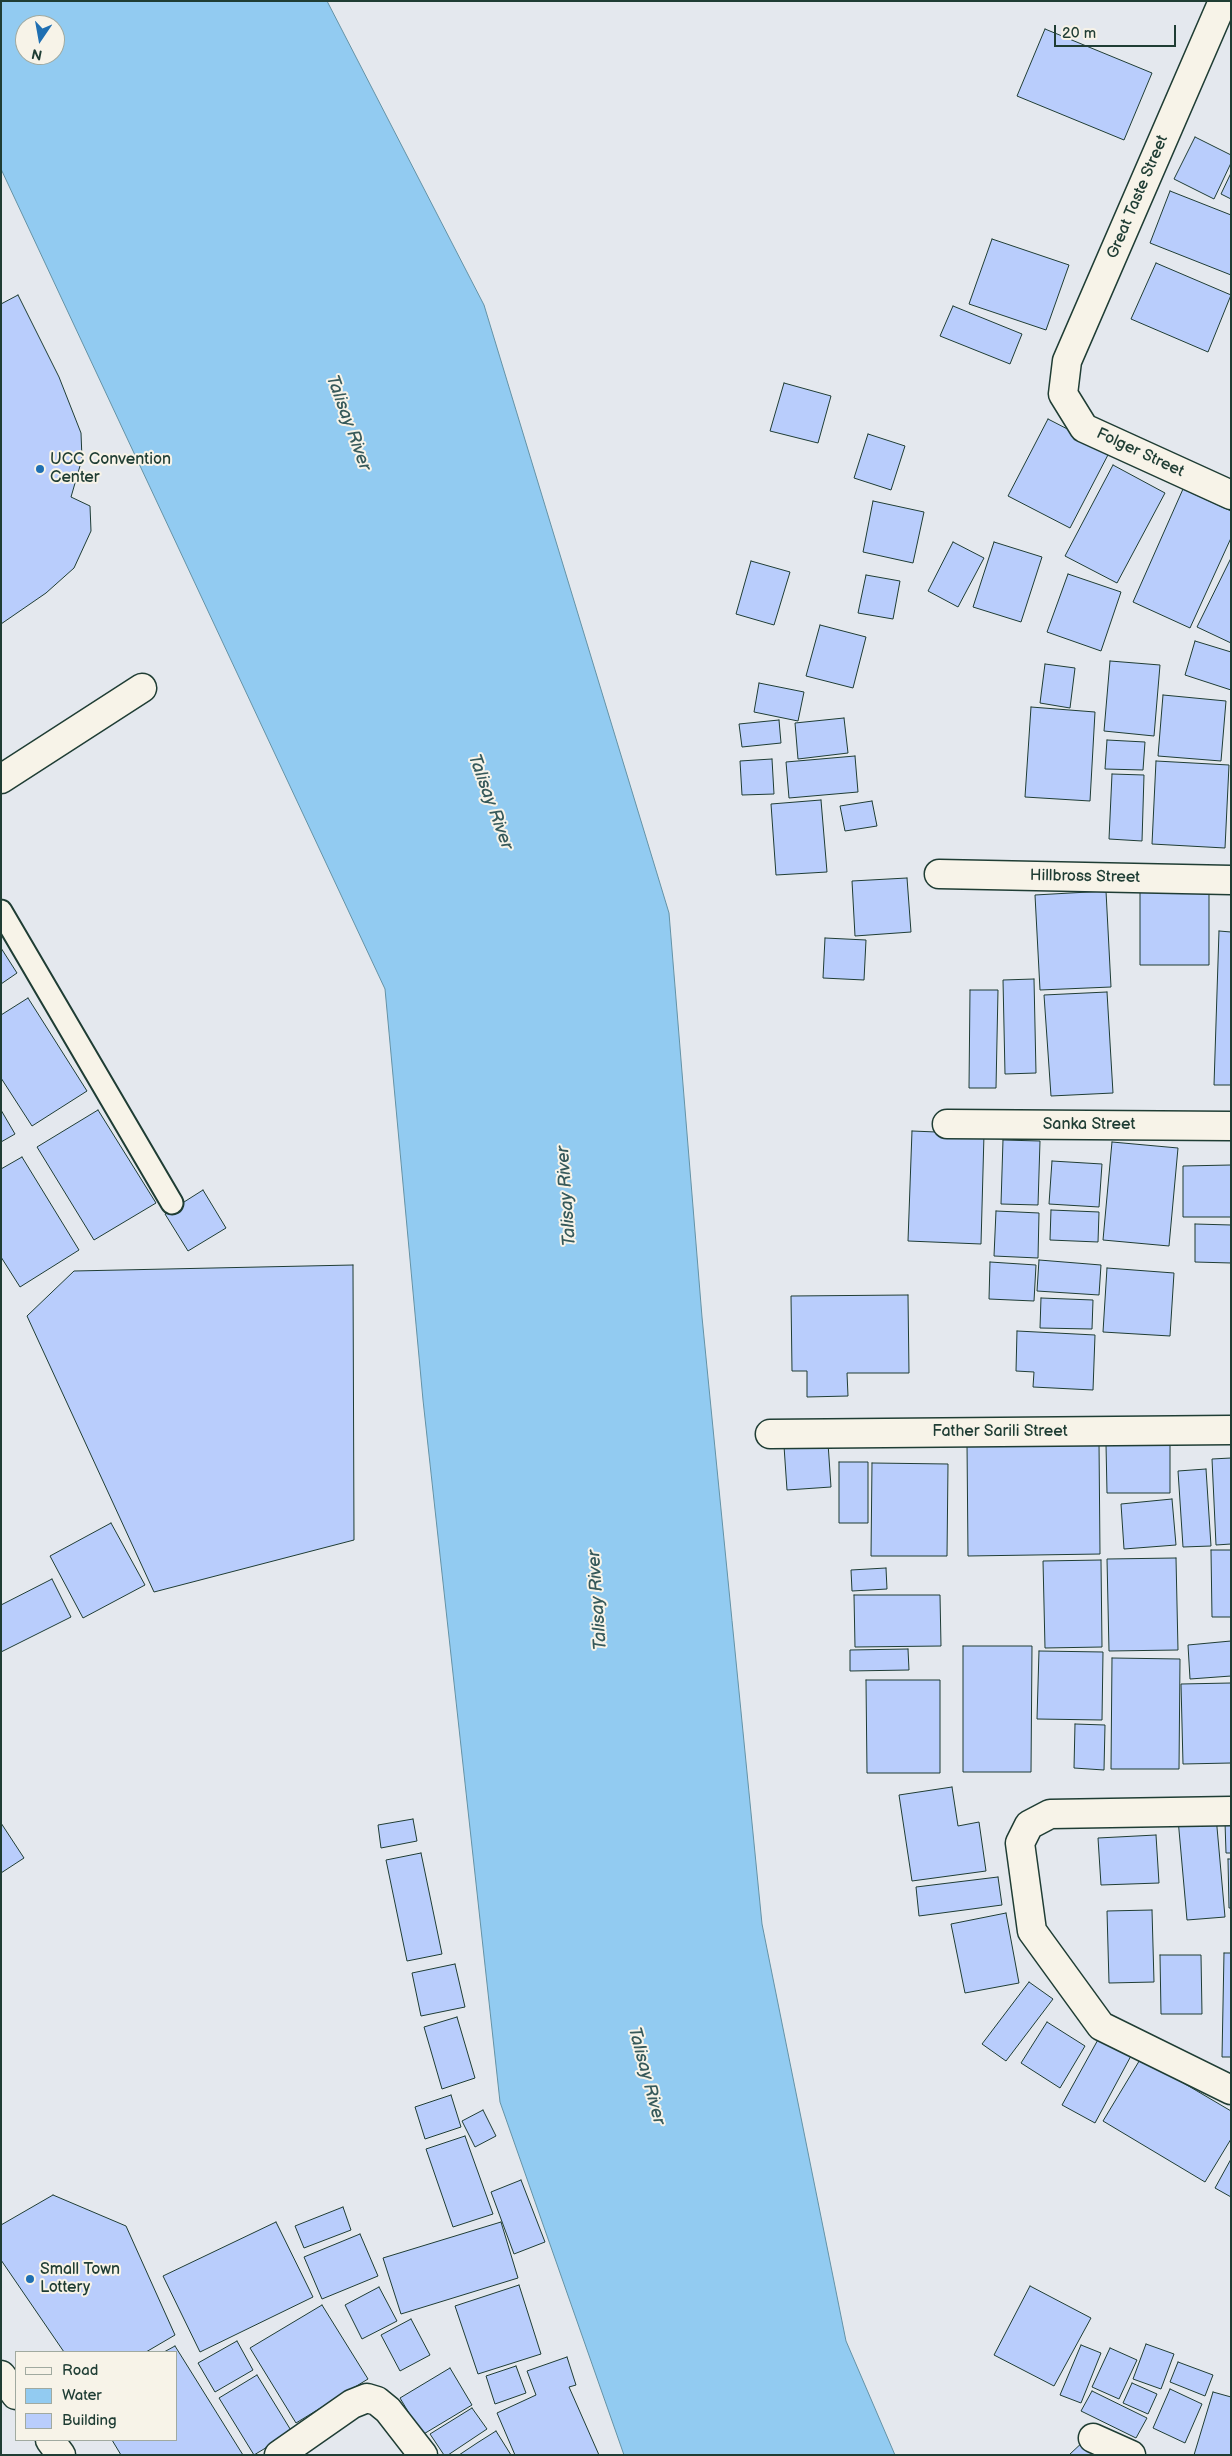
<!DOCTYPE html>
<html>
<head>
<meta charset="utf-8">
<style>
	body { margin:0 }
	#map { position:relative; width:1232px; height:2456px; overflow:hidden; background:#e4e8ee; font-family:"Balsamiq Sans",sans-serif }
	canvas { display:block }
	.frame { position:absolute; inset:0; border:2px solid #1f3d34; pointer-events:none }
	.legend { position:absolute; left:15px; top:2351px; width:162px; height:90px; box-sizing:border-box; background:#f7f3e8; border:1px solid #a1aaa0; margin:0; padding:6px 9px; list-style:none; font-size:15px; color:#1f3d34 }
	.legend li { display:flex; align-items:center; gap:10px; height:25px }
	.legend b { width:25px; border:1px solid #a1aaa0 }
	.north { position:absolute; left:15px; top:15px; width:50px; height:50px; box-sizing:border-box; background:#f7f3e8; border:1px solid #a1aaa0; border-radius:50%; rotate:192deg; font-size:14px; font-weight:700; line-height:20px; text-align:center; color:#1f3d34 }
	.north::after { content:''; display:block; margin:auto; width:18px; height:22px; background:#1f6fb2; clip-path:polygon(50% 0,100% 100%,50% 72%,0 100%) }
	.scale { position:absolute; left:1054px; top:25px; width:122px; height:22px; box-sizing:border-box; border:2px solid #1f3d34; border-top:0; padding-left:6px; font-size:15px; line-height:18px; white-space:nowrap; color:#1f3d34; -webkit-text-stroke:4px #f7f3e8; paint-order:stroke }
</style>
</head>
<body>
<div id="map">
<canvas width="1232" height="2456"></canvas>
<div class="frame"></div>
<ul class="legend">
<li><b style="height:6px;background:#f7f3e8"></b>Road</li>
<li><b style="height:14px;background:#92cbf1"></b>Water</li>
<li><b style="height:14px;background:#b9cdfc"></b>Building</li>
</ul>
<div class="north">N</div>
<div class="scale">20 m</div>
</div>
<script>
const context = document.querySelector('canvas').getContext('2d');
context.lineJoin = 'round';
function fill(path, color) { context.fillStyle = color; context.fill(path, 'evenodd'); }
const poly = rows => new Path2D(rows.map(r => 'M' + r).join(''));
function stroke(path, color, width, dash) { context.strokeStyle = color; context.lineWidth = width; context.lineCap = dash ? 'butt' : 'round'; context.setLineDash(dash || []); context.stroke(path); }
function label(font, color, halo, rows, align = 'center') {
  context.font = font + ' "Balsamiq Sans",sans-serif'; context.lineWidth = 4; context.setLineDash([]); context.textBaseline = 'middle'; context.strokeStyle = halo; context.fillStyle = color; for (const [text, x, y, turn = 0] of rows) {
    context.save(); context.translate(x, y); context.rotate((+turn || 0) * Math.PI / 180); context.textAlign = isNaN(turn) ? turn : align; if (halo) context.strokeText(text, 0, 0); context.fillText(text, 0, 0); context.restore();
  }
}
const water = poly([
	[1,1,327,1,484,305,669,913,702,1317,762,1924,846,2341,895,2455,624,2455,500,2102,423,1400,385,989,1,169,1,1],
	[25,25,55,25,55,55,25,55,25,25]
]);
const building = poly([
	[1045,29,1152,73,1124,140,1017,96,1045,29],
	[1195,137,1231,155,1231,163,1214,199,1174,179,1195,137],
	[1231,173,1231,199,1221,194,1231,173],
	[1170,191,1231,215,1231,275,1150,243,1170,191],
	[992,239,1069,265,1046,330,969,304,992,239],
	[1156,263,1231,295,1208,352,1131,319,1156,263],
	[18,295,59,377,81,433,82,459,71,497,90,506,91,531,74,568,46,593,1,624,1,304,18,295],
	[953,306,1022,334,1010,364,940,336,953,306],
	[784,383,831,396,818,443,770,431,784,383],
	[1048,419,1110,451,1070,528,1008,496,1048,419],
	[868,434,905,446,891,490,854,478,868,434],
	[1113,465,1165,493,1117,583,1065,556,1113,465],
	[1183,489,1231,511,1231,538,1190,628,1133,602,1183,489],
	[873,501,924,512,913,563,863,552,873,501],
	[953,542,984,558,958,607,928,591,953,542],
	[994,542,1042,557,1021,622,973,607,994,542],
	[1231,558,1231,643,1197,627,1231,558],
	[751,561,790,572,774,625,736,614,751,561],
	[1068,574,1121,592,1101,651,1047,632,1068,574],
	[866,575,900,581,893,619,858,613,866,575],
	[820,625,866,637,853,688,806,676,820,625],
	[1195,641,1231,652,1231,690,1185,675,1195,641],
	[1110,661,1160,665,1154,736,1104,731,1110,661],
	[1045,664,1075,668,1070,708,1040,703,1045,664],
	[759,683,804,692,798,721,754,712,759,683],
	[1163,695,1226,701,1221,761,1158,756,1163,695],
	[1031,707,1095,712,1090,801,1025,797,1031,707],
	[844,718,848,753,798,759,795,723,844,718],
	[779,720,781,743,742,747,739,724,779,720],
	[1107,740,1145,742,1143,770,1105,769,1107,740],
	[855,756,858,792,789,798,786,762,855,756],
	[772,759,774,794,742,795,740,761,772,759],
	[1156,761,1229,765,1225,848,1152,844,1156,761],
	[1112,774,1144,775,1142,841,1109,839,1112,774],
	[821,800,827,872,776,875,771,804,821,800],
	[872,801,877,826,845,831,840,806,872,801],
	[907,878,911,932,855,936,852,881,907,878],
	[1140,885,1209,885,1209,965,1140,965,1140,885],
	[1106,891,1111,987,1040,990,1035,895,1106,891],
	[1219,931,1231,932,1231,1085,1214,1085,1219,931],
	[825,938,866,940,864,980,823,978,825,938],
	[1,948,17,973,1,984,1,948],
	[1034,979,1036,1073,1005,1074,1003,980,1034,979],
	[970,990,998,990,996,1088,969,1088,970,990],
	[1107,992,1113,1093,1051,1096,1044,995,1107,992],
	[28,998,87,1091,32,1126,1,1078,1,1015,28,998],
	[1,1110,15,1134,1,1142,1,1110],
	[98,1110,156,1203,94,1240,37,1147,98,1110],
	[912,1131,984,1134,981,1244,908,1241,912,1131],
	[1003,1140,1040,1141,1038,1205,1001,1204,1003,1140],
	[1112,1142,1178,1148,1169,1246,1103,1240,1112,1142],
	[22,1157,79,1250,20,1287,1,1257,1,1169,22,1157],
	[1052,1161,1102,1164,1099,1207,1049,1204,1052,1161],
	[1231,1165,1231,1217,1183,1217,1183,1166,1231,1165],
	[203,1190,226,1228,188,1251,165,1214,203,1190],
	[1051,1210,1099,1212,1098,1242,1050,1240,1051,1210],
	[996,1211,1039,1213,1038,1258,994,1256,996,1211],
	[1195,1224,1231,1225,1231,1263,1195,1262,1195,1224],
	[1039,1260,1101,1265,1099,1295,1037,1291,1039,1260],
	[990,1262,1036,1265,1034,1301,989,1299,990,1262],
	[353,1265,354,1540,154,1592,27,1316,74,1271,353,1265],
	[1107,1268,1174,1273,1170,1336,1103,1332,1107,1268],
	[908,1295,909,1373,847,1373,848,1396,807,1397,807,1371,792,1371,791,1296,908,1295],
	[1041,1298,1093,1300,1092,1329,1040,1328,1041,1298],
	[1017,1331,1095,1335,1093,1390,1033,1387,1034,1372,1016,1371,1017,1331],
	[1099,1441,1100,1554,968,1556,967,1443,1099,1441],
	[828,1443,831,1487,787,1490,784,1446,828,1443],
	[1106,1444,1170,1444,1170,1493,1107,1493,1106,1444],
	[1231,1458,1231,1544,1216,1545,1212,1459,1231,1458],
	[839,1462,868,1462,868,1523,839,1523,839,1462],
	[872,1463,948,1464,947,1556,871,1556,872,1463],
	[1206,1469,1211,1546,1183,1547,1178,1471,1206,1469],
	[1172,1499,1176,1545,1124,1549,1121,1504,1172,1499],
	[111,1523,145,1585,83,1618,50,1556,111,1523],
	[1211,1550,1231,1550,1231,1617,1212,1617,1211,1550],
	[1176,1558,1178,1650,1109,1651,1107,1559,1176,1558],
	[1101,1560,1102,1647,1045,1648,1043,1561,1101,1560],
	[886,1568,887,1589,852,1591,851,1570,886,1568],
	[52,1579,71,1617,1,1652,1,1605,52,1579],
	[854,1595,940,1595,941,1646,855,1647,854,1595],
	[1231,1641,1231,1676,1190,1679,1188,1645,1231,1641],
	[963,1646,1032,1646,1031,1772,963,1772,963,1646],
	[908,1649,909,1670,850,1671,850,1650,908,1649],
	[1039,1651,1103,1652,1102,1720,1037,1719,1039,1651],
	[1112,1658,1180,1659,1179,1769,1111,1769,1112,1658],
	[866,1680,940,1680,940,1773,867,1773,866,1680],
	[1231,1683,1231,1763,1183,1764,1181,1684,1231,1683],
	[1075,1724,1105,1725,1104,1770,1074,1768,1075,1724],
	[952,1787,958,1826,979,1822,986,1871,912,1881,899,1795,952,1787],
	[1216,1816,1225,1917,1187,1920,1178,1819,1216,1816],
	[413,1819,417,1841,381,1848,378,1825,413,1819],
	[1225,1822,1231,1822,1231,1853,1226,1853,1225,1822],
	[1,1823,24,1858,1,1873,1,1823],
	[1156,1835,1159,1883,1101,1885,1098,1838,1156,1835],
	[421,1853,442,1954,407,1961,386,1860,421,1853],
	[1228,1859,1231,1859,1231,1908,1229,1908,1228,1859],
	[998,1877,1002,1905,919,1916,916,1887,998,1877],
	[1152,1910,1154,1982,1109,1983,1107,1911,1152,1910],
	[1006,1913,1019,1983,965,1993,951,1924,1006,1913],
	[1224,1953,1231,1953,1231,2057,1222,2057,1224,1953],
	[1160,1955,1201,1955,1202,2014,1161,2014,1160,1955],
	[455,1964,465,2007,421,2016,412,1973,455,1964],
	[1029,1982,1053,1999,1006,2061,982,2044,1029,1982],
	[457,2017,475,2078,442,2089,424,2027,457,2017],
	[1047,2022,1085,2046,1060,2088,1021,2063,1047,2022],
	[1100,2036,1132,2054,1095,2123,1062,2105,1100,2036],
	[1141,2058,1231,2111,1231,2139,1205,2182,1103,2121,1141,2058],
	[451,2095,461,2127,425,2139,415,2107,451,2095],
	[483,2110,496,2136,475,2147,462,2121,483,2110],
	[465,2136,493,2214,453,2227,426,2149,465,2136],
	[1231,2159,1231,2197,1215,2188,1231,2159],
	[521,2180,545,2242,514,2254,491,2192,521,2180],
	[53,2195,126,2226,175,2335,146,2352,64,2352,1,2260,1,2225,53,2195],
	[343,2207,351,2230,304,2248,295,2226,343,2207],
	[276,2222,313,2297,200,2352,163,2276,276,2222],
	[501,2222,518,2278,401,2314,383,2258,501,2222],
	[360,2234,378,2276,322,2299,304,2257,360,2234],
	[519,2285,541,2354,478,2374,455,2306,519,2285],
	[1030,2286,1091,2318,1054,2386,994,2355,1030,2286],
	[379,2287,397,2321,362,2339,345,2305,379,2287],
	[322,2305,368,2379,296,2423,250,2348,322,2305],
	[411,2319,430,2355,400,2371,381,2335,411,2319],
	[237,2341,253,2370,215,2392,198,2363,237,2341],
	[1146,2344,1174,2354,1161,2389,1133,2379,1146,2344],
	[1081,2345,1101,2353,1081,2403,1060,2395,1081,2345],
	[175,2346,243,2455,121,2455,112,2440,176,2440,176,2352,164,2352,175,2346],
	[1110,2348,1137,2360,1119,2399,1092,2387,1110,2348],
	[567,2357,576,2385,569,2387,599,2455,515,2455,497,2413,536,2395,527,2371,567,2357],
	[1178,2362,1213,2375,1205,2396,1170,2382,1178,2362],
	[516,2366,526,2393,495,2404,486,2376,516,2366],
	[450,2368,472,2405,422,2435,400,2398,450,2368],
	[257,2375,292,2432,254,2455,219,2398,257,2375],
	[1132,2383,1157,2394,1148,2414,1123,2403,1132,2383],
	[1170,2389,1202,2404,1185,2443,1153,2428,1170,2389],
	[1092,2391,1147,2418,1136,2438,1081,2411,1092,2391],
	[1213,2392,1231,2397,1231,2455,1194,2455,1213,2392],
	[472,2408,487,2429,448,2455,444,2455,430,2434,472,2408],
	[496,2431,511,2455,459,2455,477,2443,496,2431],
	[1086,2439,1101,2455,1069,2455,1086,2439]
]);
const lane = poly([
	[1,911,172,1203]
]);
const street = poly([
	[1223,1,1067,361,1063,394,1084,428,1231,495],
	[1,779,142,688],
	[939,874,1231,880],
	[947,1124,1231,1126],
	[770,1434,1231,1430],
	[1231,1811,1050,1814,1029,1825,1020,1843,1032,1931,1101,2026,1231,2090],
	[1093,2438,1131,2455],
	[279,2455,352,2404,367,2398,377,2401,388,2410,423,2455]
]);
const secondary = poly([
	[1,2375,16,2395],
	[50,2440,61,2455]
]);
const markers = [
	[40,469,5,"#1f6fb2"],
	[30,2279,5,"#1f6fb2"]
];
const streetNames = [
	["Great Taste Street",1138,197,-67],
	["Folger Street",1140,453,25],
	["Hillbross Street",1085,877,1],
	["Sanka Street",1089,1125],
	["Father Sarili Street",1000,1432]
];
const poiNames = [
	["UCC Convention",50,460],
	["Center",50,478],
	["Small Town",40,2270],
	["Lottery",40,2288]
];
const waterNames = [
	["Talisay River",348,423,70],
	["Talisay River",490,802,70],
	["Talisay River",567,1196,-94],
	["Talisay River",598,1600,-94],
	["Talisay River",646,2076,75]
];
fill(water, '#92cbf1');
stroke(water, '#6492a5', 1);
fill(building, '#b9cdfc');
stroke(building, '#1f3d34', 1);
stroke(lane, '#1f3d34', 25);
stroke(street, '#1f3d34', 31);
stroke(secondary, '#1f3d34', 31);
stroke(lane, '#f7f3e8', 21);
stroke(street, '#f7f3e8', 28);
stroke(secondary, '#f7f3e8', 28);
for (const [x, y, r, color] of markers) { const dot = new Path2D(); dot.arc(x, y, r, 0, 2 * Math.PI); context.fillStyle = color; context.fill(dot); stroke(dot, '#f7f3e8', 2); }
label('16px', '#1f3d34', '#f7f3e8', streetNames);
label('16px', '#1f3d34', '#f7f3e8', poiNames, 'left');
label('italic 18px', '#36595a', '#f7f3e8', waterNames);
</script>
</body>
</html>
